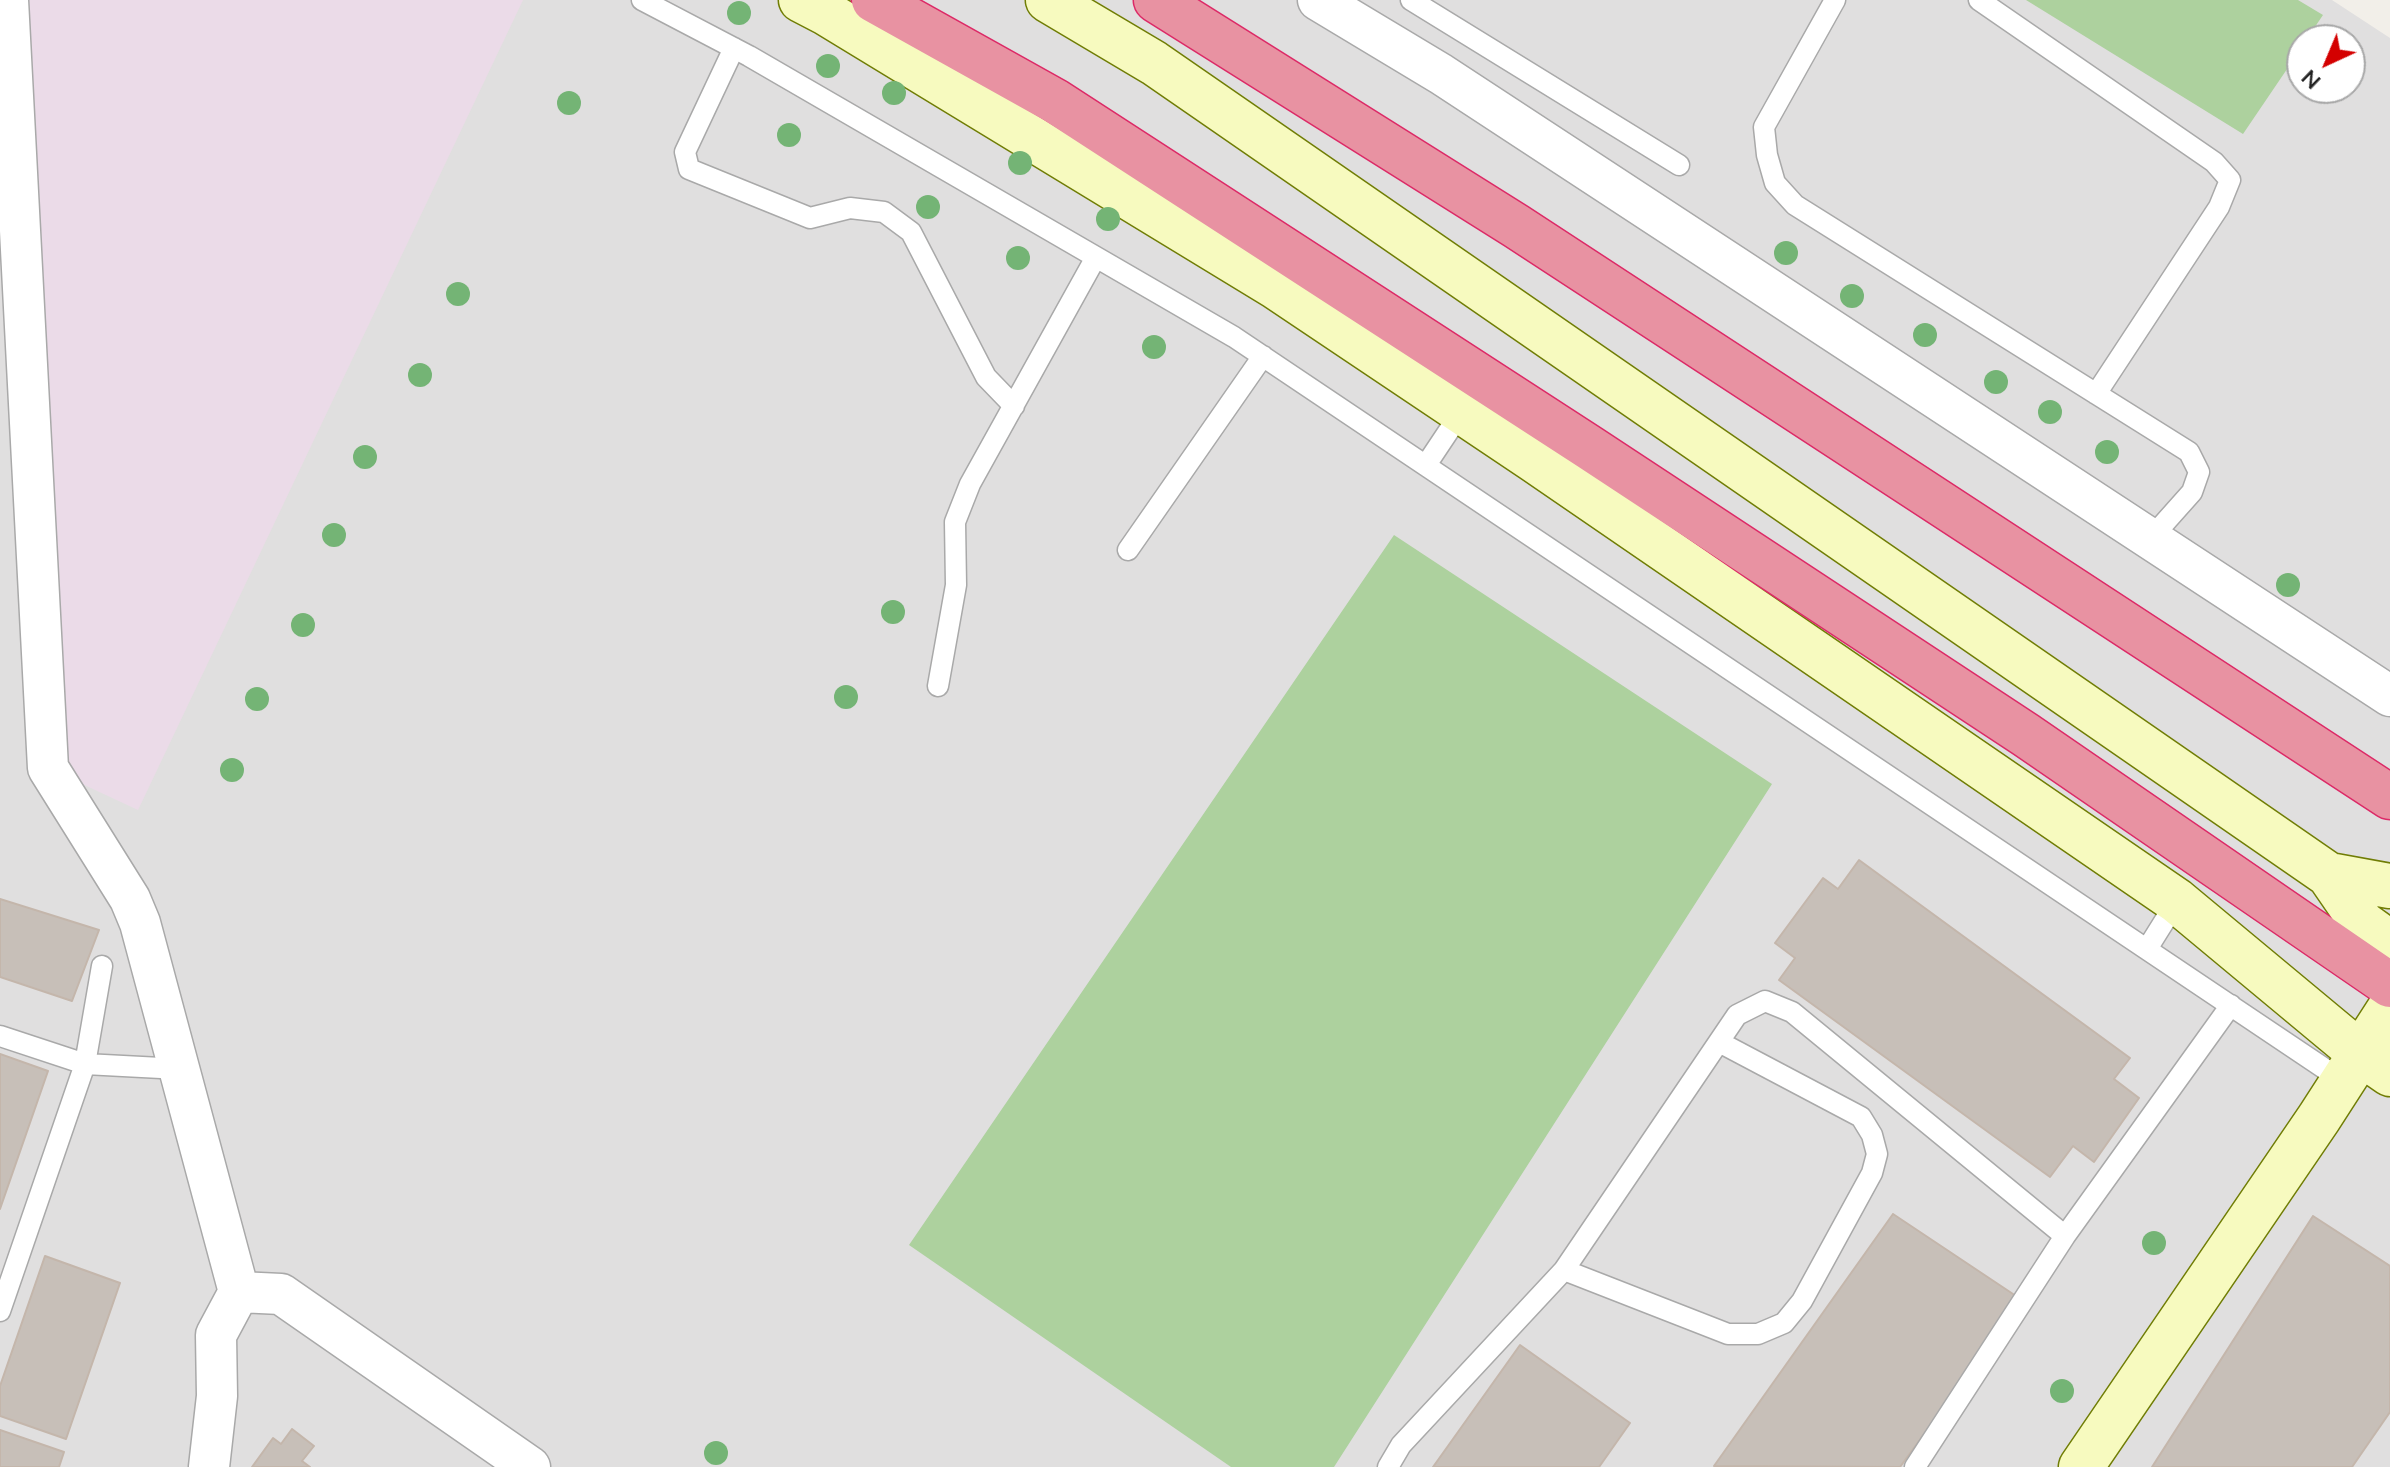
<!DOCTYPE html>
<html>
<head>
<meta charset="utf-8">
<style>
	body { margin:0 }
	#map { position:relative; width:2390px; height:1467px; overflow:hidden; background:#f2efe9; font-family:Mulish,sans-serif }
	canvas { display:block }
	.north { position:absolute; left:2286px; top:24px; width:80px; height:80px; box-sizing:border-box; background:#fff; border:2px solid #a7a7a7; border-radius:50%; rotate:224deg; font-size:22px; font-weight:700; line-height:32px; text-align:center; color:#222 }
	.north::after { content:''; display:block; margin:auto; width:28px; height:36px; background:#d40000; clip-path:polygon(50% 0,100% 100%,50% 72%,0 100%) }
</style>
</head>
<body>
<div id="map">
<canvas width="2390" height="1467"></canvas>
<div class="north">N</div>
</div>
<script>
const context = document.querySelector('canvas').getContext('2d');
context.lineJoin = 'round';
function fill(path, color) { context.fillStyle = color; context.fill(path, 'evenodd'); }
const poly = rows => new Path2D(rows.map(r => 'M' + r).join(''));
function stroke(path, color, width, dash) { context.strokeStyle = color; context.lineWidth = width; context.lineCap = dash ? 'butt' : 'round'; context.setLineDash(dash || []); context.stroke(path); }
const residential = poly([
	[0,0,2332,0,2390,38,2390,1467,0,1467],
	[2302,40,2350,40,2350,88,2302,88]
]);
const industrial = poly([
	[8,0,523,0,138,810,48,768]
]);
const forest = poly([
	[2026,0,2298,0,2323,15,2306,40,2302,40,2302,47,2243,134],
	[1394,535,1772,784,1334,1467,1231,1467,909,1245]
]);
const building = poly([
	[1859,860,2130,1058,2114,1079,2139,1098,2094,1162,2073,1146,2050,1177,1779,980,1795,958,1775,943,1823,878,1838,889,1859,860],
	[0,899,99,930,72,1001,0,977,0,899],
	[0,1054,48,1071,0,1209,0,1054],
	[1893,1214,2022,1300,1900,1467,1714,1466,1893,1214],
	[2313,1216,2390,1266,2390,1412,2352,1467,2152,1467,2313,1216],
	[45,1256,120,1283,66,1439,0,1416,0,1386,45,1256],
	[1520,1345,1630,1423,1599,1467,1433,1467,1520,1345],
	[292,1429,314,1446,302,1461,310,1467,252,1467,273,1438,281,1444,292,1429],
	[0,1430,64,1452,59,1467,0,1467,0,1430]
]);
const lane = poly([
	[642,0,749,56,1234,337,2343,1081],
	[1411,0,1679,165],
	[1835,0,1764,127,1767,155,1775,183,1795,205,2189,452,2199,472,2192,492,2151,538],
	[1979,0,2214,162,2230,180,2219,207,2096,394],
	[734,48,685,152,689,169,810,218,850,208,884,212,911,232,986,377,1014,406],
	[1426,465,1462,411],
	[1128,550,1263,356],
	[938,686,956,585,955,522,970,484,1096,257],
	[2147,949,2177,901],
	[0,1036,85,1064,180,1069],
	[1564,1270,1728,1334,1758,1334,1784,1323,1802,1301,1872,1173,1877,1154,1872,1135,1861,1117,1719,1042],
	[0,1311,85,1064,102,966],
	[1388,1467,1401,1445,1564,1270,1737,1015,1765,1001,1792,1012,2065,1236],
	[1915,1467,2065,1236,2231,1005]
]);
const street = poly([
	[8,0,48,768,130,899,140,923,239,1292,216,1335,217,1396,209,1467],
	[1318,0,1441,74,2390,696],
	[239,1292,281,1294,530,1467]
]);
const secondary = poly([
	[801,0,826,13,1276,287,1534,460,2177,901,2361,1054,2390,1074],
	[1048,0,1154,63,2329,875,2362,923,2390,943],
	[2329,875,2390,886],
	[2081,1467,2319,1118,2390,1008]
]);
const highway = poly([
	[874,0,1055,101,1590,448,2026,735,2390,985],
	[1156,0,1516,226,2390,797]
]);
const trees = [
	[739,13],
	[828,66],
	[894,93],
	[569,103],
	[789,135],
	[1020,163],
	[928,207],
	[1108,219],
	[1786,253],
	[1018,258],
	[458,294],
	[1852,296],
	[1925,335],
	[1154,347],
	[420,375],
	[1996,382],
	[2050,412],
	[2107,452],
	[365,457],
	[334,535],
	[2288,585],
	[893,612],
	[303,625],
	[846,697],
	[257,699],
	[232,770],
	[2154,1243],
	[2062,1391],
	[716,1453]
];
fill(residential, '#e0dfdf');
fill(industrial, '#ebdbe8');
fill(forest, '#add19e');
fill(building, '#c7bfb8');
stroke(building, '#c4b6ab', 2);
stroke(lane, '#a9a9a9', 23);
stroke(street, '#a9a9a9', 43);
stroke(secondary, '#707d05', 47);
stroke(highway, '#dc2a67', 47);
stroke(lane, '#fff', 20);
stroke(street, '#fff', 40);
stroke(secondary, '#f7fabf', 44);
stroke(highway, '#e892a2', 44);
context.fillStyle = '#74b475';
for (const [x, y] of trees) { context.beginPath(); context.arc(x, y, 12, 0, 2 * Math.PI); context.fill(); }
</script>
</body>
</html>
